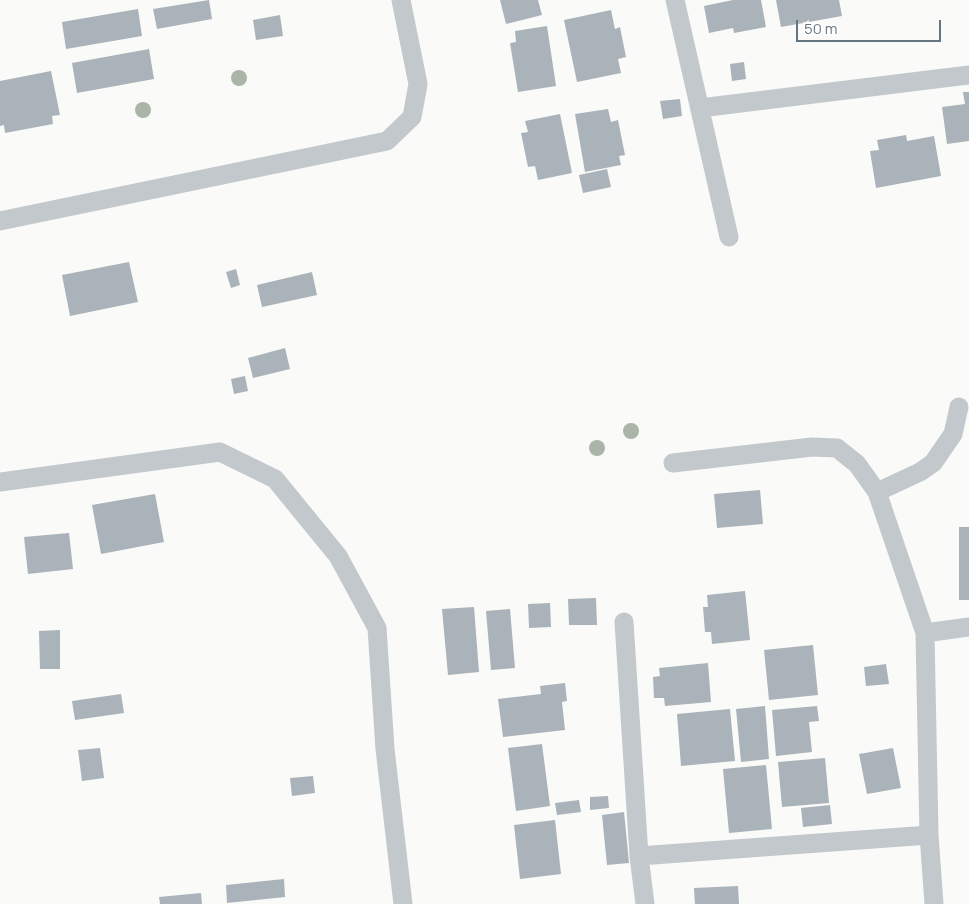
<!DOCTYPE html>
<html>
<head>
<meta charset="utf-8">
<style>
	body { margin:0 }
	#map { position:relative; width:969px; height:904px; overflow:hidden; background:#fafaf8; font-family:Manrope,sans-serif }
	canvas { display:block }
	.scale { position:absolute; left:796px; top:20px; width:145px; height:22px; box-sizing:border-box; border:2px solid #657683; border-top:0; padding-left:6px; font-size:15px; line-height:18px; white-space:nowrap; color:#657683; -webkit-text-stroke:4px #fff; paint-order:stroke }
</style>
</head>
<body>
<div id="map">
<canvas width="969" height="904"></canvas>
<div class="scale">50 m</div>
</div>
<script>
const context = document.querySelector('canvas').getContext('2d');
context.lineJoin = 'round';
function fill(path, color) { context.fillStyle = color; context.fill(path, 'evenodd'); }
const poly = rows => new Path2D(rows.map(r => 'M' + r).join(''));
function stroke(path, color, width, dash) { context.strokeStyle = color; context.lineWidth = width; context.lineCap = dash ? 'butt' : 'round'; context.setLineDash(dash || []); context.stroke(path); }
const building = poly([
	[209,0,212,19,157,29,153,9],
	[500,0,538,0,542,15,506,24],
	[733,0,761,0,766,27,734,33,733,28,709,33,704,6],
	[776,0,839,0,842,16,781,27],
	[138,9,142,36,66,49,62,22],
	[611,10,615,29,620,27,626,57,618,59,621,73,577,82,564,20],
	[280,15,283,36,256,40,253,20],
	[547,26,556,86,518,92,510,43,516,42,515,31],
	[149,49,154,79,77,93,72,63],
	[744,62,746,79,732,81,730,64],
	[51,71,60,115,52,116,53,124,5,133,4,125,0,126,0,81],
	[963,92,969,92,969,141,947,144,942,107,965,104],
	[680,99,682,116,663,119,660,101],
	[608,109,611,122,618,120,625,155,619,156,621,165,585,172,575,114],
	[560,114,572,173,538,180,535,166,528,167,521,133,528,132,525,121],
	[906,135,907,141,934,136,941,176,876,188,870,151,879,150,877,140],
	[607,169,611,187,583,193,579,175],
	[129,262,138,302,70,316,62,275],
	[236,269,240,285,231,288,226,272],
	[312,272,317,295,262,307,257,285],
	[285,348,290,369,253,378,248,358],
	[245,376,248,391,234,394,231,379],
	[760,490,763,524,717,528,714,494],
	[155,494,164,542,101,554,92,505],
	[959,527,969,527,969,600,959,600],
	[69,533,73,569,28,574,24,537],
	[745,591,750,640,712,644,711,632,705,632,703,607,708,607,707,595],
	[596,598,597,625,569,625,568,599],
	[550,603,551,627,529,628,528,604],
	[474,607,479,672,448,675,442,609],
	[510,609,515,668,491,670,486,611],
	[60,630,60,669,40,669,39,631],
	[813,645,818,695,769,700,764,650],
	[708,663,711,702,665,706,664,698,654,698,653,677,660,676,659,668],
	[886,664,889,684,866,686,864,667],
	[565,683,567,701,562,702,565,730,503,737,498,699,541,694,540,686],
	[121,694,124,713,75,720,72,701],
	[765,706,769,759,741,762,736,709],
	[817,706,819,721,809,722,812,752,776,756,772,710],
	[730,709,735,761,681,766,677,714],
	[542,744,550,806,516,811,508,748],
	[100,748,104,778,82,781,78,750],
	[893,748,901,788,867,794,859,754],
	[825,758,829,803,782,807,778,762],
	[766,765,772,829,729,833,723,769],
	[313,776,315,793,292,796,290,778],
	[608,796,609,808,590,810,590,797],
	[579,800,581,812,557,815,555,803],
	[830,805,832,824,803,827,801,808],
	[624,812,629,863,607,865,602,815],
	[555,820,561,874,520,879,514,825],
	[284,879,285,897,227,903,226,885],
	[738,886,739,904,695,904,694,888],
	[201,893,202,904,160,904,159,897]
]);
const street = poly([
	[675,0,729,237],
	[700,108,969,75],
	[0,221,387,141,412,117,418,84,401,0],
	[673,463,812,447,837,448,857,464,877,492,925,633,929,835,934,904],
	[0,482,220,452,275,479,338,556,377,628,385,749,403,904],
	[877,492,920,472,933,463,953,434,959,407],
	[624,622,639,856,645,904],
	[925,633,969,627],
	[639,856,929,835]
]);
const trees = [
	[239,78],
	[143,110],
	[631,431],
	[597,448]
];
fill(building, '#aab3b9');
stroke(street, '#c3c8cc', 19);
context.fillStyle = '#aab4a7';
for (const [x, y] of trees) { context.beginPath(); context.arc(x, y, 8, 0, 2 * Math.PI); context.fill(); }
</script>
</body>
</html>
